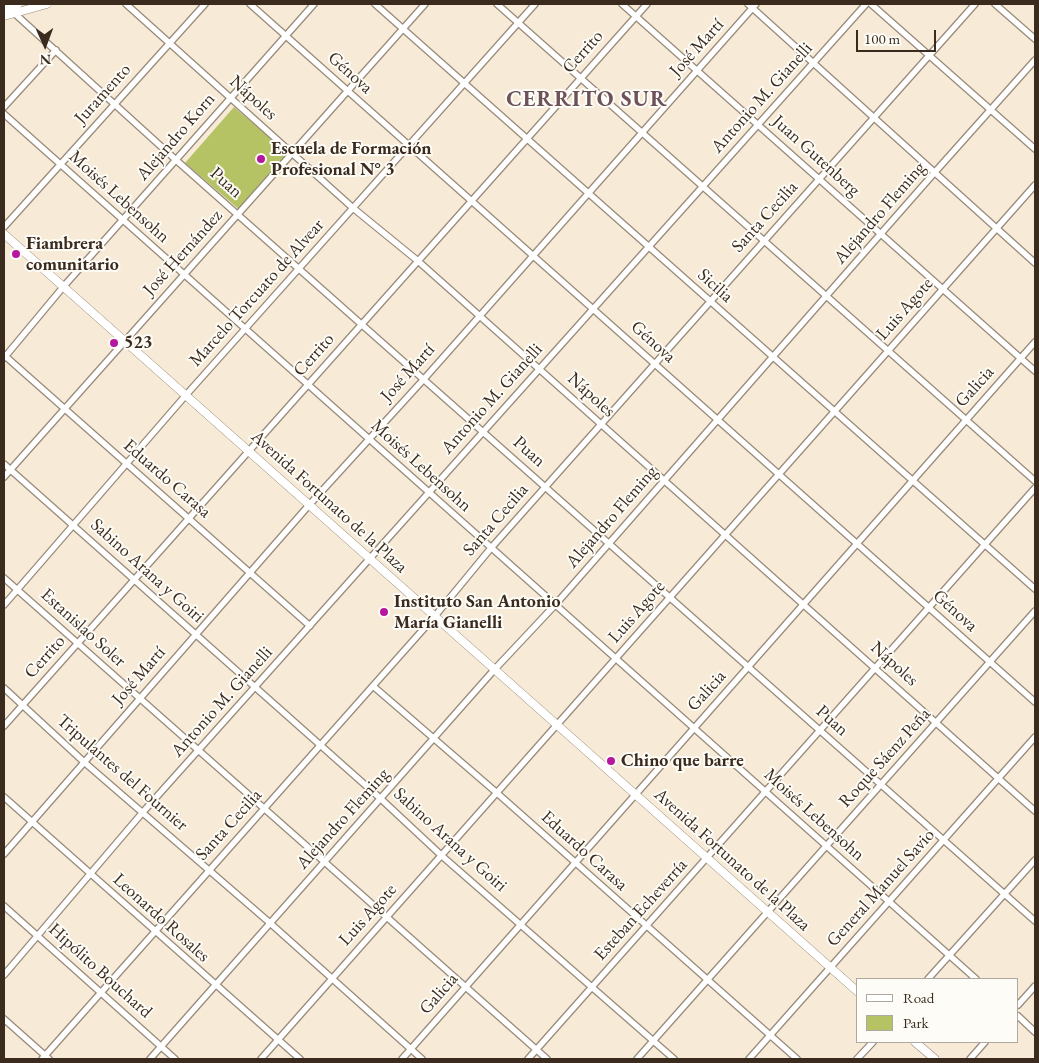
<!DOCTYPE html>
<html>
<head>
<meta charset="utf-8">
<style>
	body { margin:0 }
	#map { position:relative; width:1039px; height:1063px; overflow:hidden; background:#f7ead6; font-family:"EB Garamond",serif }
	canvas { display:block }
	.frame { position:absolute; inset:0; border:5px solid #3b2a1e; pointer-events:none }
	.legend { position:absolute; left:856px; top:978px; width:162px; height:65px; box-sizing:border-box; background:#fdfcf7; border:1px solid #afa8a0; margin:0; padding:6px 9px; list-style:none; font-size:15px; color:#3b2a1e }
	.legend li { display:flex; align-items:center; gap:10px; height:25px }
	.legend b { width:25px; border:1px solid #afa8a0 }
	.north { position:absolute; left:20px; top:20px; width:50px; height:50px; -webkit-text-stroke:4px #fdfcf7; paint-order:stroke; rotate:178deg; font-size:14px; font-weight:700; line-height:20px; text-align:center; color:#3b2a1e }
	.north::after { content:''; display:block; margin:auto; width:18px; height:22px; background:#3b2a1e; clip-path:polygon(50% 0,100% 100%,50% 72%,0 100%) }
	.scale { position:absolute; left:856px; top:30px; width:80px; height:22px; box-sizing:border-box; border:2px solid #3b2a1e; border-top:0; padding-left:6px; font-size:15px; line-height:18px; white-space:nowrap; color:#3b2a1e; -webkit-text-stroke:4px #fdfcf7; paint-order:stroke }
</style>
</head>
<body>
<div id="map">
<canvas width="1039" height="1063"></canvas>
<div class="frame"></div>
<ul class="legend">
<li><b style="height:6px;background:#fff"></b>Road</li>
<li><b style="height:14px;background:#b5c365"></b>Park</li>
</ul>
<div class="north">N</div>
<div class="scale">100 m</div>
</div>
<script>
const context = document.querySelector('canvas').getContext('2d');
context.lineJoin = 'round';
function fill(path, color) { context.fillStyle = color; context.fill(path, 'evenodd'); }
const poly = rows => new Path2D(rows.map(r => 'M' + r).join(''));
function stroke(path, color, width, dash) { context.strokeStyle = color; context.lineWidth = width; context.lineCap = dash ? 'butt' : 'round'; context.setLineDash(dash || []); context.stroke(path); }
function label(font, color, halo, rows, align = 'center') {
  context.font = font + ' "EB Garamond",serif'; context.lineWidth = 4; context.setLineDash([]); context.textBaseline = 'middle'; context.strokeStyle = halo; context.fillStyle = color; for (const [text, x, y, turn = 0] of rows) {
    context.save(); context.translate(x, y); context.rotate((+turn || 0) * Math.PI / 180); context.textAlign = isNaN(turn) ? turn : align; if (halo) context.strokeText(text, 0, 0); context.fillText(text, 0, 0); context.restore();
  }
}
const green = poly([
	[234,107,290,155,241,211,185,163]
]);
const street = poly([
	[126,4,353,208,418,261,1035,811],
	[250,4,1035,702],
	[375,4,1035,589],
	[497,4,1035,481],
	[622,4,1035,371],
	[748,4,1035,263],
	[871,4,1035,149],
	[995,4,1035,39],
	[13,12,176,160,1035,921],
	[4,107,56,50],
	[4,114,976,979],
	[4,227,205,4],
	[4,355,310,626],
	[4,358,64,286,314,4],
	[4,464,381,799,442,856,674,1059],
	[4,477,425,4],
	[4,578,547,1059],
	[4,605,186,395,535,4],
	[373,686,497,793,797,1059],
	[4,688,84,762,270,923,422,1059],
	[4,726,647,4],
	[4,797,300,1059],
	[4,854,310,504,424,379,756,4],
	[4,906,175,1059],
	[4,975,143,812,866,4],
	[928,979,1035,860],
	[1018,1005,1035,986],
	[1018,1016,1035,1032],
	[4,1019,49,1059],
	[42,1059,435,616,491,548,975,4],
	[150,1059,494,670,555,605,935,172,1035,60],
	[261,1059,1035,185],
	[402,1059,1035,342],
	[528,1059,1035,488],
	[637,1059,1035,611],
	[749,1059,1035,737],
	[857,1059,873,1042],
	[970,1059,985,1042]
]);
const secondary = poly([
	[4,8,18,4],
	[4,16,47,4],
	[4,234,858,992],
	[915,1042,935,1059]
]);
const markers = [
	[261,159,5,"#b5179e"],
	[16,254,5,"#b5179e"],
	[114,343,5,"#b5179e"],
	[384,612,5,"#b5179e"],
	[611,761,5,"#b5179e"]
];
const streetNames = [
	["José Martí",697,48,-48],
	["Cerrito",583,52,-48],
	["Génova",350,73,42],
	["Juramento",103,94,-48],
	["Nápoles",253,98,42],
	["Antonio M. Gianelli",762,98,-48],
	["Alejandro Korn",176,137,-49],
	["Juan Gutenberg",816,156,42],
	["Puan",226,183,42],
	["Moisés Lebensohn",119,197,42],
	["Alejandro Fleming",880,213,-49],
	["Santa Cecilia",765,217,-48],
	["José Hernández",183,253,-48],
	["Sicilia",715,286,42],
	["Marcelo Torcuato de Alvear",257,293,-48],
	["Luis Agote",905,309,-49],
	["Génova",653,342,42],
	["Cerrito",314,355,-48],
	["José Martí",408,373,-48],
	["Galicia",975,387,-48],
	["Nápoles",591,395,42],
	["Antonio M. Gianelli",492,399,-48],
	["Puan",529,452,42],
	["Moisés Lebensohn",421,466,42],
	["Eduardo Carasa",167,479,41],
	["Avenida Fortunato de la Plaza",329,502,42],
	["Alejandro Fleming",612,517,-49],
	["Santa Cecilia",496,520,-49],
	["Sabino Arana y Goiri",147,571,42],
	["Génova",955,611,42],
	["Luis Agote",637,612,-49],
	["Estanislao Soler",83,628,42],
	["Cerrito",45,657,-48],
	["Nápoles",894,664,42],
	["José Martí",139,676,-49],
	["Galicia",707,691,-48],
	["Antonio M. Gianelli",222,702,-48],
	["Puan",832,721,42],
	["Roque Sáenz Peña",885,758,-48],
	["Tripulantes del Fournier",122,773,41],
	["Moisés Lebensohn",814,815,42],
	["Alejandro Fleming",343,819,-48],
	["Santa Cecilia",229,825,-48],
	["Sabino Arana y Goiri",450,840,42],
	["Eduardo Carasa",584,851,42],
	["Avenida Fortunato de la Plaza",732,860,42],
	["General Manuel Savio",881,888,-48],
	["Esteban Echeverría",641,910,-48],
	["Luis Agote",368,915,-48],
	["Leonardo Rosales",161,918,42],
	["Hipólito Bouchard",100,971,42],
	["Galicia",439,994,-49]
];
const poiNames = [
	["Escuela de Formación",271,149],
	["Profesional N° 3",271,170],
	["Fiambrera",26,244],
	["comunitario",26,265],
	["523",124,343],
	["Instituto San Antonio",394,602],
	["María Gianelli",394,623],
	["Chino que barre",621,761]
];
const districtNames = [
	["CERRITO SUR",587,100]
];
fill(green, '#b5c365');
stroke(street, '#998a7a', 8);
stroke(secondary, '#998a7a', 9);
stroke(street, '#fff', 5.5);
stroke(secondary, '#fff', 8);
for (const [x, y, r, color] of markers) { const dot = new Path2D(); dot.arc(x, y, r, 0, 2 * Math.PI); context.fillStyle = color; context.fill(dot); stroke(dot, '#fdfcf7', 2); }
label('18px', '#3b2a1e', '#fdfcf7', streetNames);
label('bold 18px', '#3b2a1e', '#fdfcf7', poiNames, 'left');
context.letterSpacing = '1px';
label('bold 22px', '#6d525a', '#fdfcf7', districtNames);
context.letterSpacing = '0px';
</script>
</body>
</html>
